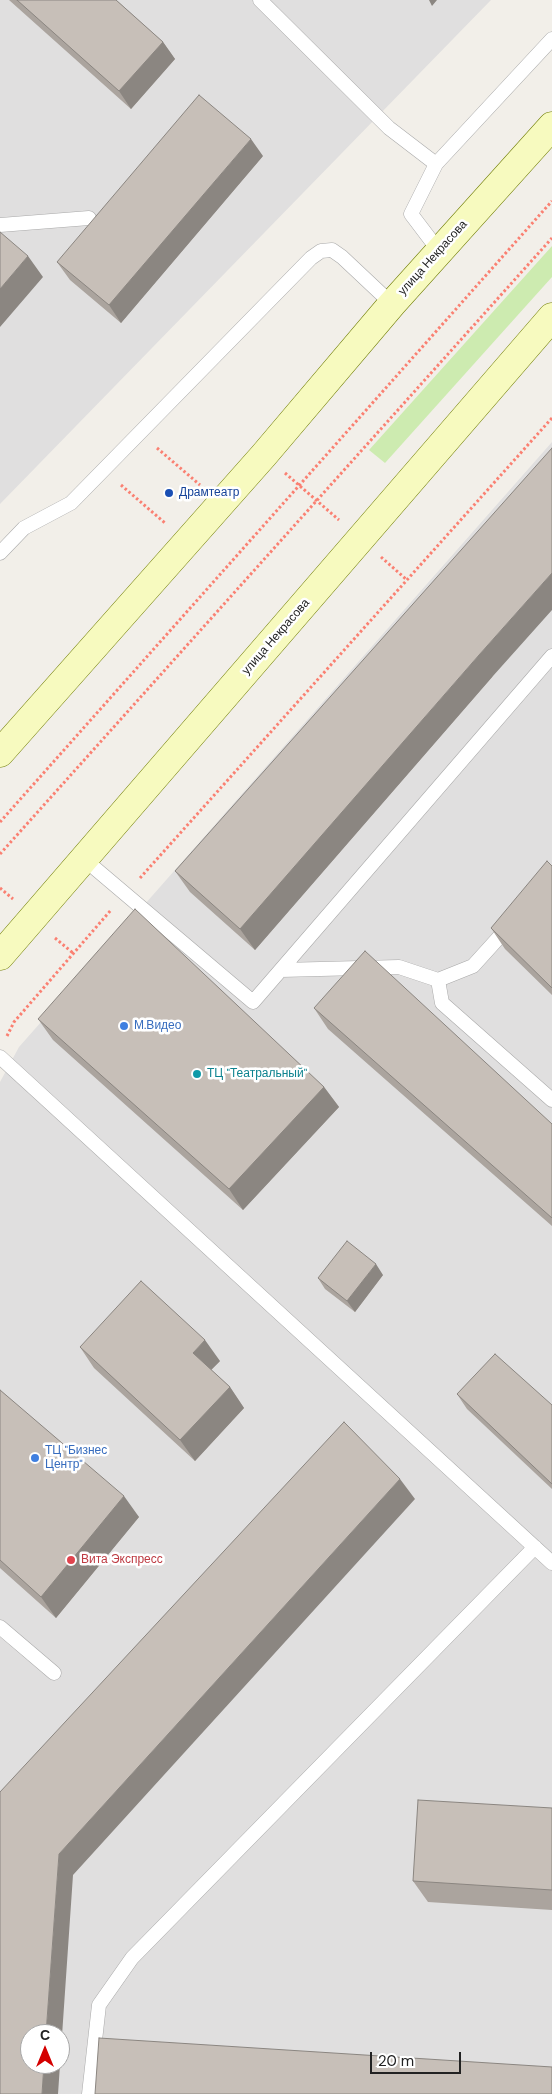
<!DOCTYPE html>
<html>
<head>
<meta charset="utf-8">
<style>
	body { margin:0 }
	#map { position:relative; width:552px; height:2094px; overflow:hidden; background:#f2efe9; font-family:"DM Sans",sans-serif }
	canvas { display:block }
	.north { position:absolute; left:20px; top:2024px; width:50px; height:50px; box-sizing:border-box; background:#fff; border:1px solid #a7a7a7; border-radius:50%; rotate:0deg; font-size:14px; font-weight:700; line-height:20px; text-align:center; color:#222 }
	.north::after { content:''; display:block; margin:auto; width:18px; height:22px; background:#d40000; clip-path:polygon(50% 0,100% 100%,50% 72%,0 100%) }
	.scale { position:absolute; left:370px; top:2052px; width:91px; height:22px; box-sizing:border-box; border:2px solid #222; border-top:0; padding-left:6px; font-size:15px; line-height:18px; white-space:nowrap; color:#222; -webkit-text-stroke:4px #fff; paint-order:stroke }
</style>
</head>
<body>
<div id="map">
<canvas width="552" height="2094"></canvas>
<div class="north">С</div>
<div class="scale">20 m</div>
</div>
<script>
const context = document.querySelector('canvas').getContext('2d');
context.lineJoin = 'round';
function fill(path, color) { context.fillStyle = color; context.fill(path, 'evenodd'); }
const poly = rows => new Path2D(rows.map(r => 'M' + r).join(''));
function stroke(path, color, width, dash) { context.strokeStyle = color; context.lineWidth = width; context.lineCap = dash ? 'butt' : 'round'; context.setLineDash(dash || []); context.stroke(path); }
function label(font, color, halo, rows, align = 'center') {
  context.font = font + ' "DM Sans",sans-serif'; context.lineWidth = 5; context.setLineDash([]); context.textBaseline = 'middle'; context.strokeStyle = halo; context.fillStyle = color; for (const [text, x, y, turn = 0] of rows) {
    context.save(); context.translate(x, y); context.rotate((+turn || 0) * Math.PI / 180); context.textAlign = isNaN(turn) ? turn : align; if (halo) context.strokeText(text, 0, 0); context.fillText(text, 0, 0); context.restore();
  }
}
const residential = poly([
	[0,0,491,0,0,504],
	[552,442,552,2094,0,2094,0,1082,19,1047],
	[30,2034,60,2034,60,2064,30,2064]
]);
const grass = poly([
	[552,246,552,277,385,463,369,450]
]);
const path = poly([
	[157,448,200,485],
	[285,473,339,520],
	[121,485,165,523],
	[381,557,407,580],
	[0,822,552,201],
	[0,854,552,238],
	[140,878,552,418],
	[0,888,13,899],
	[55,938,73,953],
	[7,1036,14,1022,111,910]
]);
const service = poly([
	[260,0,389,128,436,164,411,214,439,251],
	[436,164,552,39],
	[0,225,89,218],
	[0,553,24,528,71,503,311,258,321,251,332,250,342,257,392,304],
	[84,859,253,1002,552,656],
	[281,970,399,967,438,980,442,1003,552,1100],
	[438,980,473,966,511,924],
	[0,1057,552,1563],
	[0,1627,54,1673],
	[89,2094,99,2005,132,1958,535,1547]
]);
const secondary = poly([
	[0,753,264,455,392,304,552,126],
	[0,956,552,317]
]);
const wall = poly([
	[9,0,116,0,163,42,175,59,131,109],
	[263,156,121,323,70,280,57,262],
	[493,676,255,950,190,892,175,871],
	[552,866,552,995,505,949,491,928],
	[314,1008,552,1124,552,1226,328,1029],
	[38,1019,324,1087,339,1107,243,1210,53,1040],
	[383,1275,355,1312,325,1289,318,1278],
	[80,1347,220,1361,211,1370,230,1387,244,1408,195,1461,94,1368],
	[0,1390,139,1517,56,1618,0,1568],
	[457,1394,552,1405,552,1489,467,1409],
	[552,1808,552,1910,428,1902,413,1881]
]);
const shadedWall = poly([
	[429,0,437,0,432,6],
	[163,42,175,59,131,109,119,91],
	[251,139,263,156,121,323,109,305],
	[28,256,43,277,0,327,0,289],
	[552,573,552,610,493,676,255,950,240,929,479,655],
	[324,1087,339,1107,243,1210,229,1189],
	[376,1264,383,1275,355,1312,347,1301],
	[205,1340,220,1361,207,1374,193,1353],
	[230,1387,244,1408,195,1461,180,1440],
	[400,1479,415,1499,73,1875,58,2094,42,2094,44,2064,60,2064,60,2034,46,2034,59,1854],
	[124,1496,139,1517,56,1618,41,1597]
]);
const building = poly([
	[17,0,116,0,163,42,119,91,17,0],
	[199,95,251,139,109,305,57,262,199,95],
	[0,232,28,256,0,289,0,232],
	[552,448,552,573,479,655,240,929,175,871,552,448],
	[547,861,552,866,552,988,491,928,547,861],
	[135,909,324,1087,229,1189,38,1019,135,909],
	[365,951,552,1124,552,1218,314,1008,365,951],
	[347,1241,376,1264,347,1301,318,1278,347,1241],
	[141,1281,205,1340,193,1353,230,1387,180,1440,80,1347,141,1281],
	[495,1354,552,1405,552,1484,457,1394,495,1354],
	[0,1390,124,1496,41,1597,0,1560,0,1390],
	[344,1422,400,1479,59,1854,46,2034,30,2034,30,2064,44,2064,42,2094,0,2094,0,1792,344,1422],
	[418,1800,552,1808,552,1890,413,1881,418,1800],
	[99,2038,552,2067,552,2094,95,2094,99,2038]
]);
const markers = [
	[169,493,5,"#1a4fb4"],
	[124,1026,5,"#3f7fe0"],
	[197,1074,5,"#0f9aa8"],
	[35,1458,5,"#3f7fe0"],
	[71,1560,5,"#e0444e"]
];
const streetNames = [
	["улица Некрасова",433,258,-48],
	["улица Некрасова",276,637,-49]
];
const transitNames = [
	["Драмтеатр",179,493]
];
const shopNames = [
	["М.Видео",134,1026],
	["ТЦ \"Бизнес",45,1451],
	["Центр\"",45,1465]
];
const cultureNames = [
	["ТЦ \"Театральный\"",207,1074]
];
const healthNames = [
	["Вита Экспресс",81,1560]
];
fill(residential, '#e0dfdf');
fill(grass, '#cdebb0');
stroke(service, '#a9a9a9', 15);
stroke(secondary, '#707d05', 29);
stroke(path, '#fa8072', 3, [2.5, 2.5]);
stroke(service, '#fff', 14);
stroke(secondary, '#f7fabf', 28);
fill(wall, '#aba49e');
fill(shadedWall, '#8b8681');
fill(building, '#c7bfb8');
stroke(building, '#8b8681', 1);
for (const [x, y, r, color] of markers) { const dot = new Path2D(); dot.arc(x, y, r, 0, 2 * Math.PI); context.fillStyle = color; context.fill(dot); stroke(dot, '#fff', 2); }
label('12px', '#222', '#fff', streetNames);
label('12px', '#164399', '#fff', transitNames, 'left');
label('12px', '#366cbe', '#fff', shopNames, 'left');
label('12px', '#0d838f', '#fff', cultureNames, 'left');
label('12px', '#be3a42', '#fff', healthNames, 'left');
</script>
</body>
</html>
